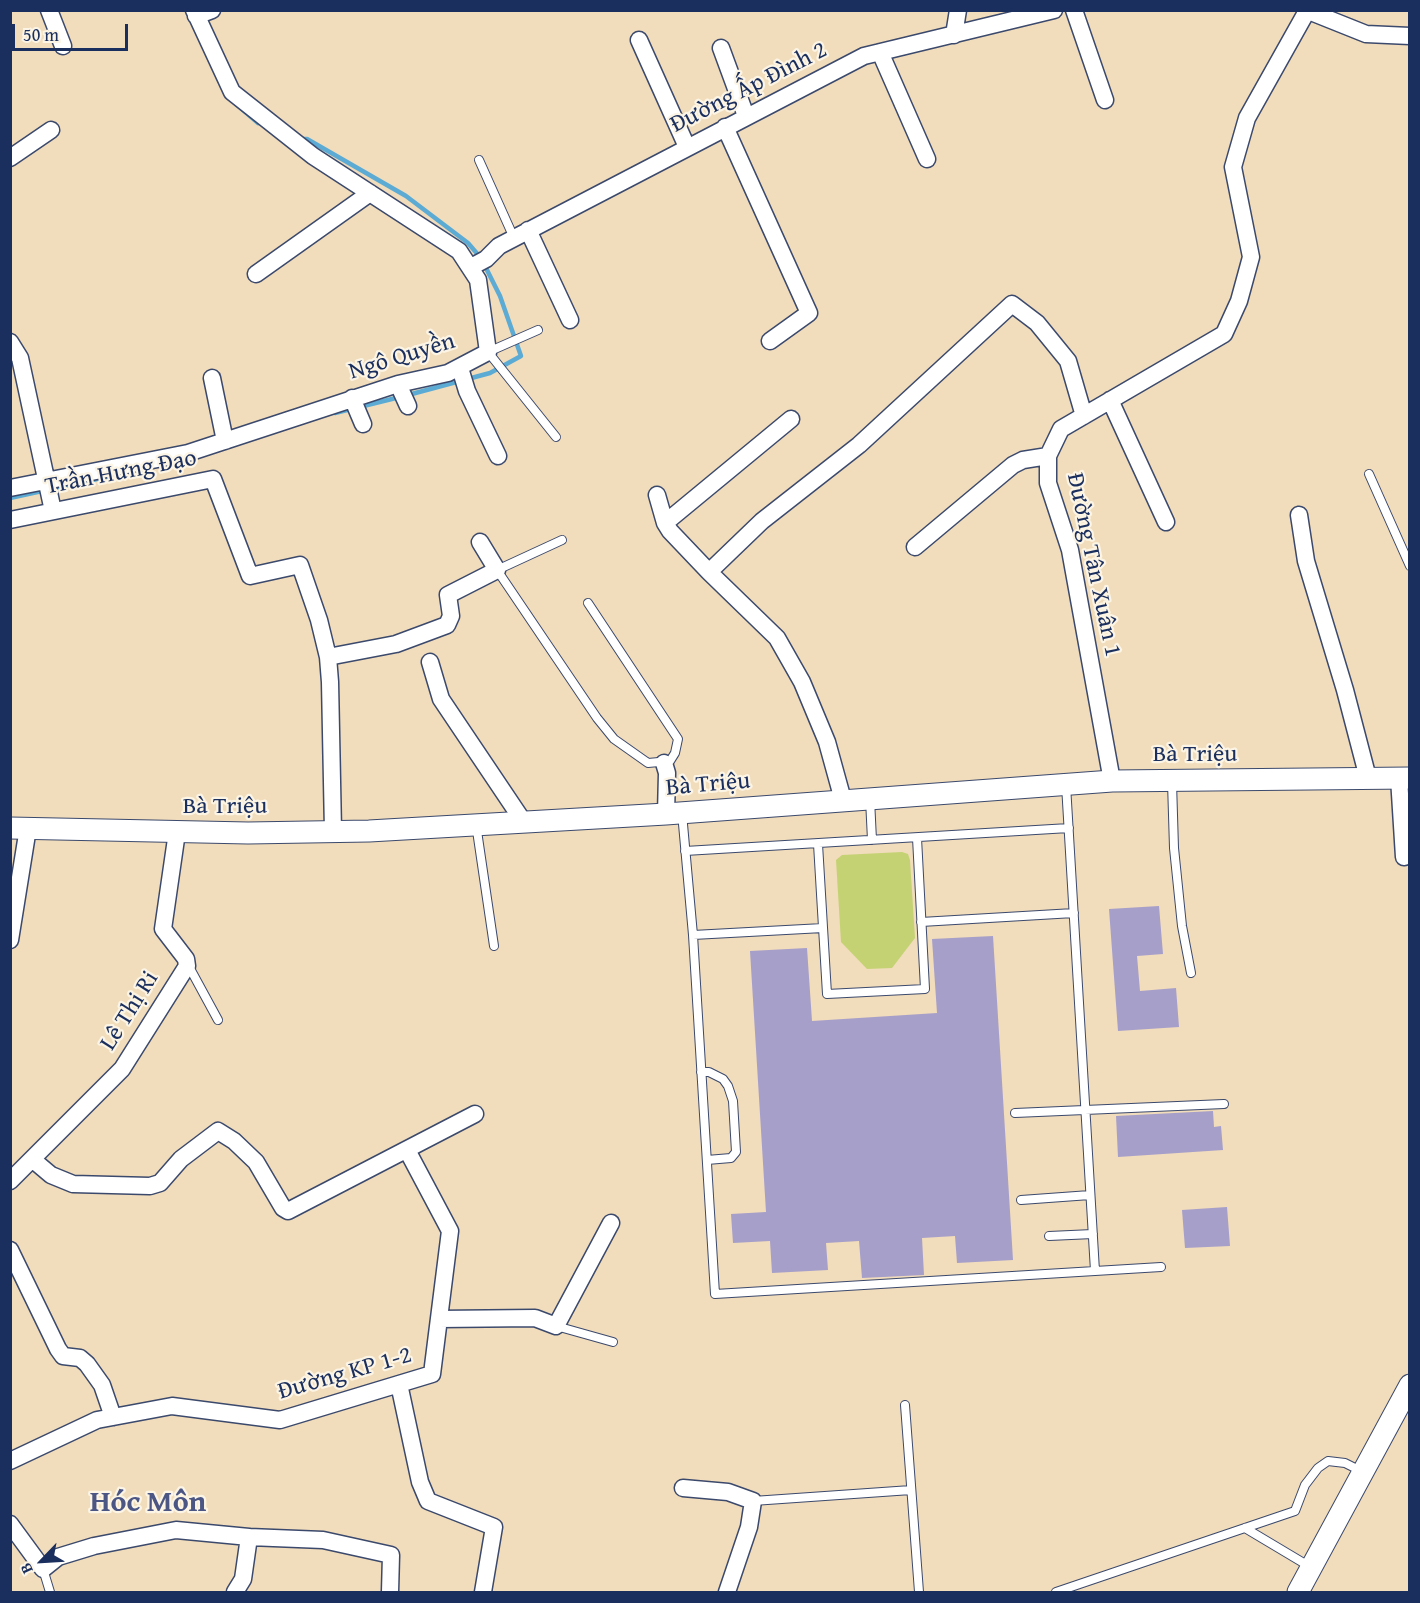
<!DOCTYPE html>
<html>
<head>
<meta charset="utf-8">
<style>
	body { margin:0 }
	#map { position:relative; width:1420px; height:1603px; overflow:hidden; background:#f1dcbb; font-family:"Gentium Book Plus",serif }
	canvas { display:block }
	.frame { position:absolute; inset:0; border:12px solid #1b2f5e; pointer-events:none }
	.north { position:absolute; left:12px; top:1531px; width:60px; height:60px; -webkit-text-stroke:4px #fcf5e5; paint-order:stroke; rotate:245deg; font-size:16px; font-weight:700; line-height:24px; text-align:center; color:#1b2f5e }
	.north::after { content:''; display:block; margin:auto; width:21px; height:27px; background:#1b2f5e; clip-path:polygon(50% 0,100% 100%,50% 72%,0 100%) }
	.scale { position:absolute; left:12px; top:24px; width:116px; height:27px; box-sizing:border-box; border:3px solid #1b2f5e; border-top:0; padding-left:8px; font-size:18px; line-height:21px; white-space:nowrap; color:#1b2f5e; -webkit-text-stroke:4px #fcf5e5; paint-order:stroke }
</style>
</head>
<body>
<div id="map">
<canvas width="1420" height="1603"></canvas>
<div class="frame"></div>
<div class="north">B</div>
<div class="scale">50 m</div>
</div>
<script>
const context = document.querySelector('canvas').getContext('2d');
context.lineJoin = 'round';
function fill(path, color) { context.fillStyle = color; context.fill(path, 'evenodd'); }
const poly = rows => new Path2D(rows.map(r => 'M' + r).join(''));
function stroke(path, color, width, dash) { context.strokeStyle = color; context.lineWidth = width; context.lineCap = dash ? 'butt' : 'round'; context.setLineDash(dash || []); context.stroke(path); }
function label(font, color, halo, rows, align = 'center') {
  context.font = font + ' "Gentium Book Plus",serif'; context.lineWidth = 4.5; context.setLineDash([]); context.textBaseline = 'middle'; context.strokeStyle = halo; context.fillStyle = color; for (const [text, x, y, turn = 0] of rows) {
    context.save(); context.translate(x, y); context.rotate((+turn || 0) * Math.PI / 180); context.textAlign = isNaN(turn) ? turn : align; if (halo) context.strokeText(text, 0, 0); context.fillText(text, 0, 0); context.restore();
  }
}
const green = poly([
	[902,852,908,854,910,860,915,938,892,968,867,969,841,942,836,860,842,855]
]);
const stream = poly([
	[235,103,258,123],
	[301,139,307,139,406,196,468,243,480,257],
	[408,395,490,373,521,356,500,296,484,264],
	[335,413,400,397],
	[10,498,111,476]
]);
const building = poly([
	[1159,906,1163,954,1137,956,1140,991,1176,988,1179,1027,1118,1031,1109,909],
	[993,936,1013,1260,957,1263,955,1236,922,1238,924,1275,862,1278,859,1241,826,1243,828,1270,772,1273,770,1241,733,1243,731,1214,766,1212,750,951,807,948,812,1021,937,1013,932,939],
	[1213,1111,1214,1127,1221,1126,1223,1150,1118,1157,1116,1116],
	[1227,1207,1230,1246,1185,1248,1182,1210]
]);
const service = poly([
	[479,160,514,238],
	[538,330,488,352,556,437],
	[1369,474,1410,566],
	[562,540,497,570,597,718,614,739,648,763,670,761,675,753,678,739,588,603],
	[1172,782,1174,848,1182,926,1191,973],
	[1066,785,1095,1271],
	[870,799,872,840],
	[682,813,693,935,715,1294,1161,1267],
	[476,824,494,946],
	[818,844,827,994,925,989,917,838],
	[685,851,1069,828],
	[921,922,1074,913],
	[693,935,823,928],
	[187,963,218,1020],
	[701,1072,709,1072,723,1079,728,1086,733,1101,736,1152,731,1158,707,1160],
	[1015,1113,1224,1104],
	[1021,1200,1090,1195],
	[1049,1236,1093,1234],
	[556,1326,613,1342],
	[905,1405,919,1592],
	[753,1501,911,1490],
	[1245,1528,1312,1568],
	[43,1569,50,1592],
	[1056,1592,1295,1511,1305,1485,1318,1468,1328,1461,1345,1463,1363,1472]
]);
const minor = poly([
	[49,10,63,46],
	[1074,10,1105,100],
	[1306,10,1366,34,1410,36],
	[196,16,212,10],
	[954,35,958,10],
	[639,40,687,147],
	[721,48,746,116],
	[880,52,927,159],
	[725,127,809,313,770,341],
	[10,158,51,130],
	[528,230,570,320],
	[471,267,486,259,499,246,864,56,1054,10],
	[256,274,370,193],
	[10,342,20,358,53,511],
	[460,368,467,391,498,456],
	[212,378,225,441],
	[398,384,408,406],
	[352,398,363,424],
	[1110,400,1166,522],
	[10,488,188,453,398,384,448,373,488,352,478,280,459,251,313,156,232,92,194,10],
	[657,495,665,523,670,531,709,572],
	[1299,515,1306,561,1345,690,1368,778],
	[10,520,213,479,250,576,300,565,319,620,328,657,330,682,333,831],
	[665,523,791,419],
	[915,547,1013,465,1023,460,1048,456],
	[328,657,396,644,447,625,451,616,448,595,497,570,480,542],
	[430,662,441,699,523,821],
	[664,763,667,773,666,814],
	[1399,778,1404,857],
	[1112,781,1070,550,1048,483,1048,456,1061,429,1224,334,1239,301,1251,257,1233,167,1247,118,1307,11],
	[843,800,827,742,802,682,777,638,709,572,762,521,859,445,1012,304,1037,323,1068,361,1084,416],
	[10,940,28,828],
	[32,1159,51,1175,73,1184,150,1186,160,1183,181,1159,218,1131,234,1141,256,1162,283,1208,288,1211,475,1114],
	[10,1181,122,1069,187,966,186,959,163,929,177,832],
	[10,1250,58,1349,63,1356,80,1358,87,1364,102,1385,113,1417],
	[439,1319,535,1318,556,1326,611,1223],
	[399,1384,420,1482,428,1501,494,1527,483,1592],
	[10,1461,97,1420,172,1406,280,1420,432,1374,450,1231,407,1150],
	[683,1488,728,1492,753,1501,749,1527,727,1592],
	[10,1524,43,1569,58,1557,94,1546,176,1530,249,1537,323,1540,391,1555,390,1592],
	[235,1592,243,1579,249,1537]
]);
const tertiary = poly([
	[10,828,248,833,369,831,666,814,1112,781,1410,778],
	[1298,1592,1410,1385]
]);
const streetNames = [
	["Đường Ấp Đình 2",749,88,-27],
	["Ngô Quyền",402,357,-17],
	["Trần Hưng Đạo",121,473,-11],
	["Đường Tân Xuân 1",1093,565,78],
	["Bà Triệu",1195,755],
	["Bà Triệu",708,785,-5],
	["Bà Triệu",225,807],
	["Lê Thị Ri",130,1011,-58],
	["Đường KP 1-2",345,1374,-16]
];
const districtNames = [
	["Hóc Môn",148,1503]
];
fill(green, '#c4d274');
stroke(stream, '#5babd5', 4.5);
fill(building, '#a69fca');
stroke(service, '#3b496c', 10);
stroke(minor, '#3b496c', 19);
stroke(tertiary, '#3b496c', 23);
stroke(service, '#fff', 8);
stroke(minor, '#fff', 16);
stroke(tertiary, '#fff', 21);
label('24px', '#1b2f5e', '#fcf5e5', streetNames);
label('bold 30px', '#4c5684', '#fcf5e5', districtNames);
</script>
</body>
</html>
